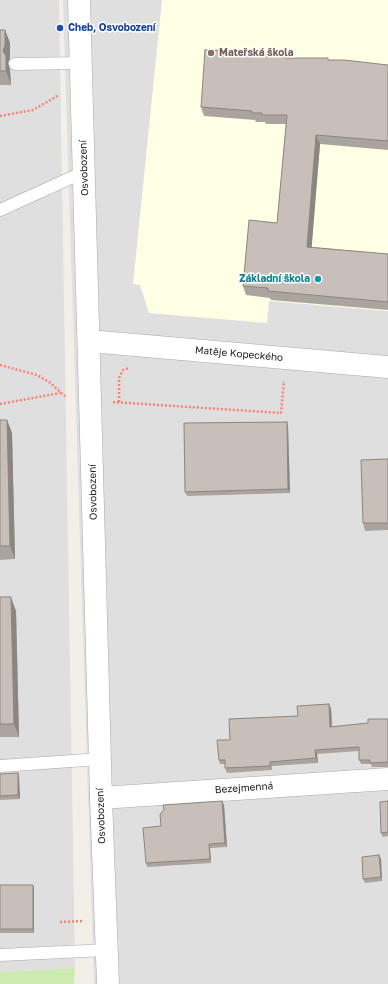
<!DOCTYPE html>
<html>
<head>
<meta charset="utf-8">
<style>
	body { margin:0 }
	canvas { display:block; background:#f2efe9 }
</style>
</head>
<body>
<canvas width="388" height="984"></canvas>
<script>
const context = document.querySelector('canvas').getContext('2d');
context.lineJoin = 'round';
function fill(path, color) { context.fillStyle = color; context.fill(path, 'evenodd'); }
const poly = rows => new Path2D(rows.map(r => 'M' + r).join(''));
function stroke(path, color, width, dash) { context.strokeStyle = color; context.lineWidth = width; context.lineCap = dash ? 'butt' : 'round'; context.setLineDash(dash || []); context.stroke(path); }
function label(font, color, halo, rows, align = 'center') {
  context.font = font + ' "Golos Text",sans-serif'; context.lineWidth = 3; context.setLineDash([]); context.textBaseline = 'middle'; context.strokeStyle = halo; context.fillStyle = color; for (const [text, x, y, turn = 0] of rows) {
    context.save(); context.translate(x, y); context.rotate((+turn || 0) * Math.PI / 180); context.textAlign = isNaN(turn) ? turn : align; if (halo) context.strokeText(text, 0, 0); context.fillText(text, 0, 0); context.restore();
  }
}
const residential = poly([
	[0,0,59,0,75,968,0,972],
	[63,0,388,0,388,984,94,984]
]);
const education = poly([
	[162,0,388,0,388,311,269,301,267,323,149,313,140,285,133,284]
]);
const grass = poly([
	[75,968,74,984,0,984,0,972]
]);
const path = poly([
	[0,116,33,110,59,95],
	[0,365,37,375,49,382,66,397],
	[113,402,281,413,284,381],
	[119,402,119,378,123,370,129,368],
	[0,404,60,393],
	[60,922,84,921]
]);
const service = poly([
	[15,64,81,63],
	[0,210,84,172],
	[0,766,100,759],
	[0,955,107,950]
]);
const minor = poly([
	[101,798,388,779]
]);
const tertiary = poly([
	[79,0,101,798,108,984],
	[89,341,388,367]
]);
const wall = poly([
	[0,30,5,30,10,43,10,58,8,63,10,70,11,85,0,85],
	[273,56,287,58,329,60,388,65,388,150,320,144,311,247,388,254,388,310,271,300,270,298,246,295,243,286,277,223,286,124,266,124,265,122,256,122,255,120,204,116,201,107],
	[0,420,7,420,12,433,15,559,0,560],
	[288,426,290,493,187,496,185,492],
	[388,459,388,530,365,531,363,523],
	[0,597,16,611,19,737,0,737],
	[331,708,332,727,368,723,388,719,388,767,372,767,371,764,361,764,359,760,359,751,317,754,318,763,272,766,272,770,227,773,225,768,225,764,220,764,219,760,230,740,298,716],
	[18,773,19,777,20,799,0,800,0,774],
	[388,801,388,836,383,837,381,833],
	[224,805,227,847,210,848,211,863,147,867,146,863,161,826],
	[381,859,382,881,365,883,363,879],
	[0,885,33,885,34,889,34,933,0,933]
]);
const shadedWall = poly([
	[5,30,10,43,10,58,8,63,10,70,11,85,6,71,3,51],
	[316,135,320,144,311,256,307,247],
	[7,420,12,433,15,559,10,546],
	[287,422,288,426,290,493,288,489],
	[11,597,16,611,19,737,14,724],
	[329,704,331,708,332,731,330,727],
	[315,750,317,754,318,763,316,758],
	[18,773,19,777,20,799,18,795],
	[222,801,224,805,227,847,225,843],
	[209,844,210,848,211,863,210,859],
	[379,855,381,859,382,881,381,877],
	[33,885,34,889,34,933,33,929]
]);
const building = poly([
	[0,30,5,30,5,45,3,51,6,56,6,71,0,71,0,30],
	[205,50,250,51,273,56,286,56,286,58,328,58,328,60,344,60,388,65,388,141,316,135,307,247,388,254,388,302,268,291,268,288,243,286,249,220,277,223,287,115,262,115,262,113,252,113,252,111,201,107,205,50],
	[0,420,7,420,10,546,0,546,0,420],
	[287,422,288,489,185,492,184,423,287,422],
	[388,459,388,523,363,523,361,460,388,459],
	[0,597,11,597,14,724,0,724,0,597],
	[329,704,330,727,368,723,368,719,388,719,388,762,370,763,370,760,359,760,359,747,315,750,316,758,270,762,270,766,225,768,225,760,219,760,217,740,230,740,229,719,298,716,297,706,329,704],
	[18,773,18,795,0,796,0,774,18,773],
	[222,801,225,843,209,844,210,859,146,863,143,828,161,826,160,814,164,810,163,805,222,801],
	[388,801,388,832,381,833,380,802,388,801],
	[379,855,381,877,363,879,362,857,379,855],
	[0,885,33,885,33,929,0,929,0,885]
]);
const markers = [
	[60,28,4,"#1a4fb4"],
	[211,53,4,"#8d6e63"],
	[318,279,4,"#0f9aa8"]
];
const transitNames = [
	["Cheb, Osvobození",68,28]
];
const educationNames = [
	["Mateřská škola",219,53]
];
const streetNames = [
	["Osvobození",84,168,-92],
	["Matěje Kopeckého",239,354,5],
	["Osvobození",93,492,-91],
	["Bezejmenná",244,788,-4],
	["Osvobození",101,816,-92]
];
const cultureNames = [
	["Základní škola",310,279]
];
fill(residential, '#e0dfdf');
fill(education, '#ffffe5');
fill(grass, '#cdebb0');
stroke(service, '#a9a9a9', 13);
stroke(minor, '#a9a9a9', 23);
stroke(tertiary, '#a9a9a9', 23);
stroke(path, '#fa8072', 2.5, [2, 2]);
stroke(service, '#fff', 12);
stroke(minor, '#fff', 22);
stroke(tertiary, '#fff', 22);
fill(wall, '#aba49e');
fill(shadedWall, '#8b8681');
fill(building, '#c7bfb8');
stroke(building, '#8b8681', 1);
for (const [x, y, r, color] of markers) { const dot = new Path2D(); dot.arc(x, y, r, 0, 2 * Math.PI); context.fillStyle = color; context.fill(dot); stroke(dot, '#fff', 1.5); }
label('bold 10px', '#164399', '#fff', transitNames, 'left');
label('bold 10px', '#785e54', '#fff', educationNames, 'left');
label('10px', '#222', '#fff', streetNames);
label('bold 10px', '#0d838f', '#fff', cultureNames, 'right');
</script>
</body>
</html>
